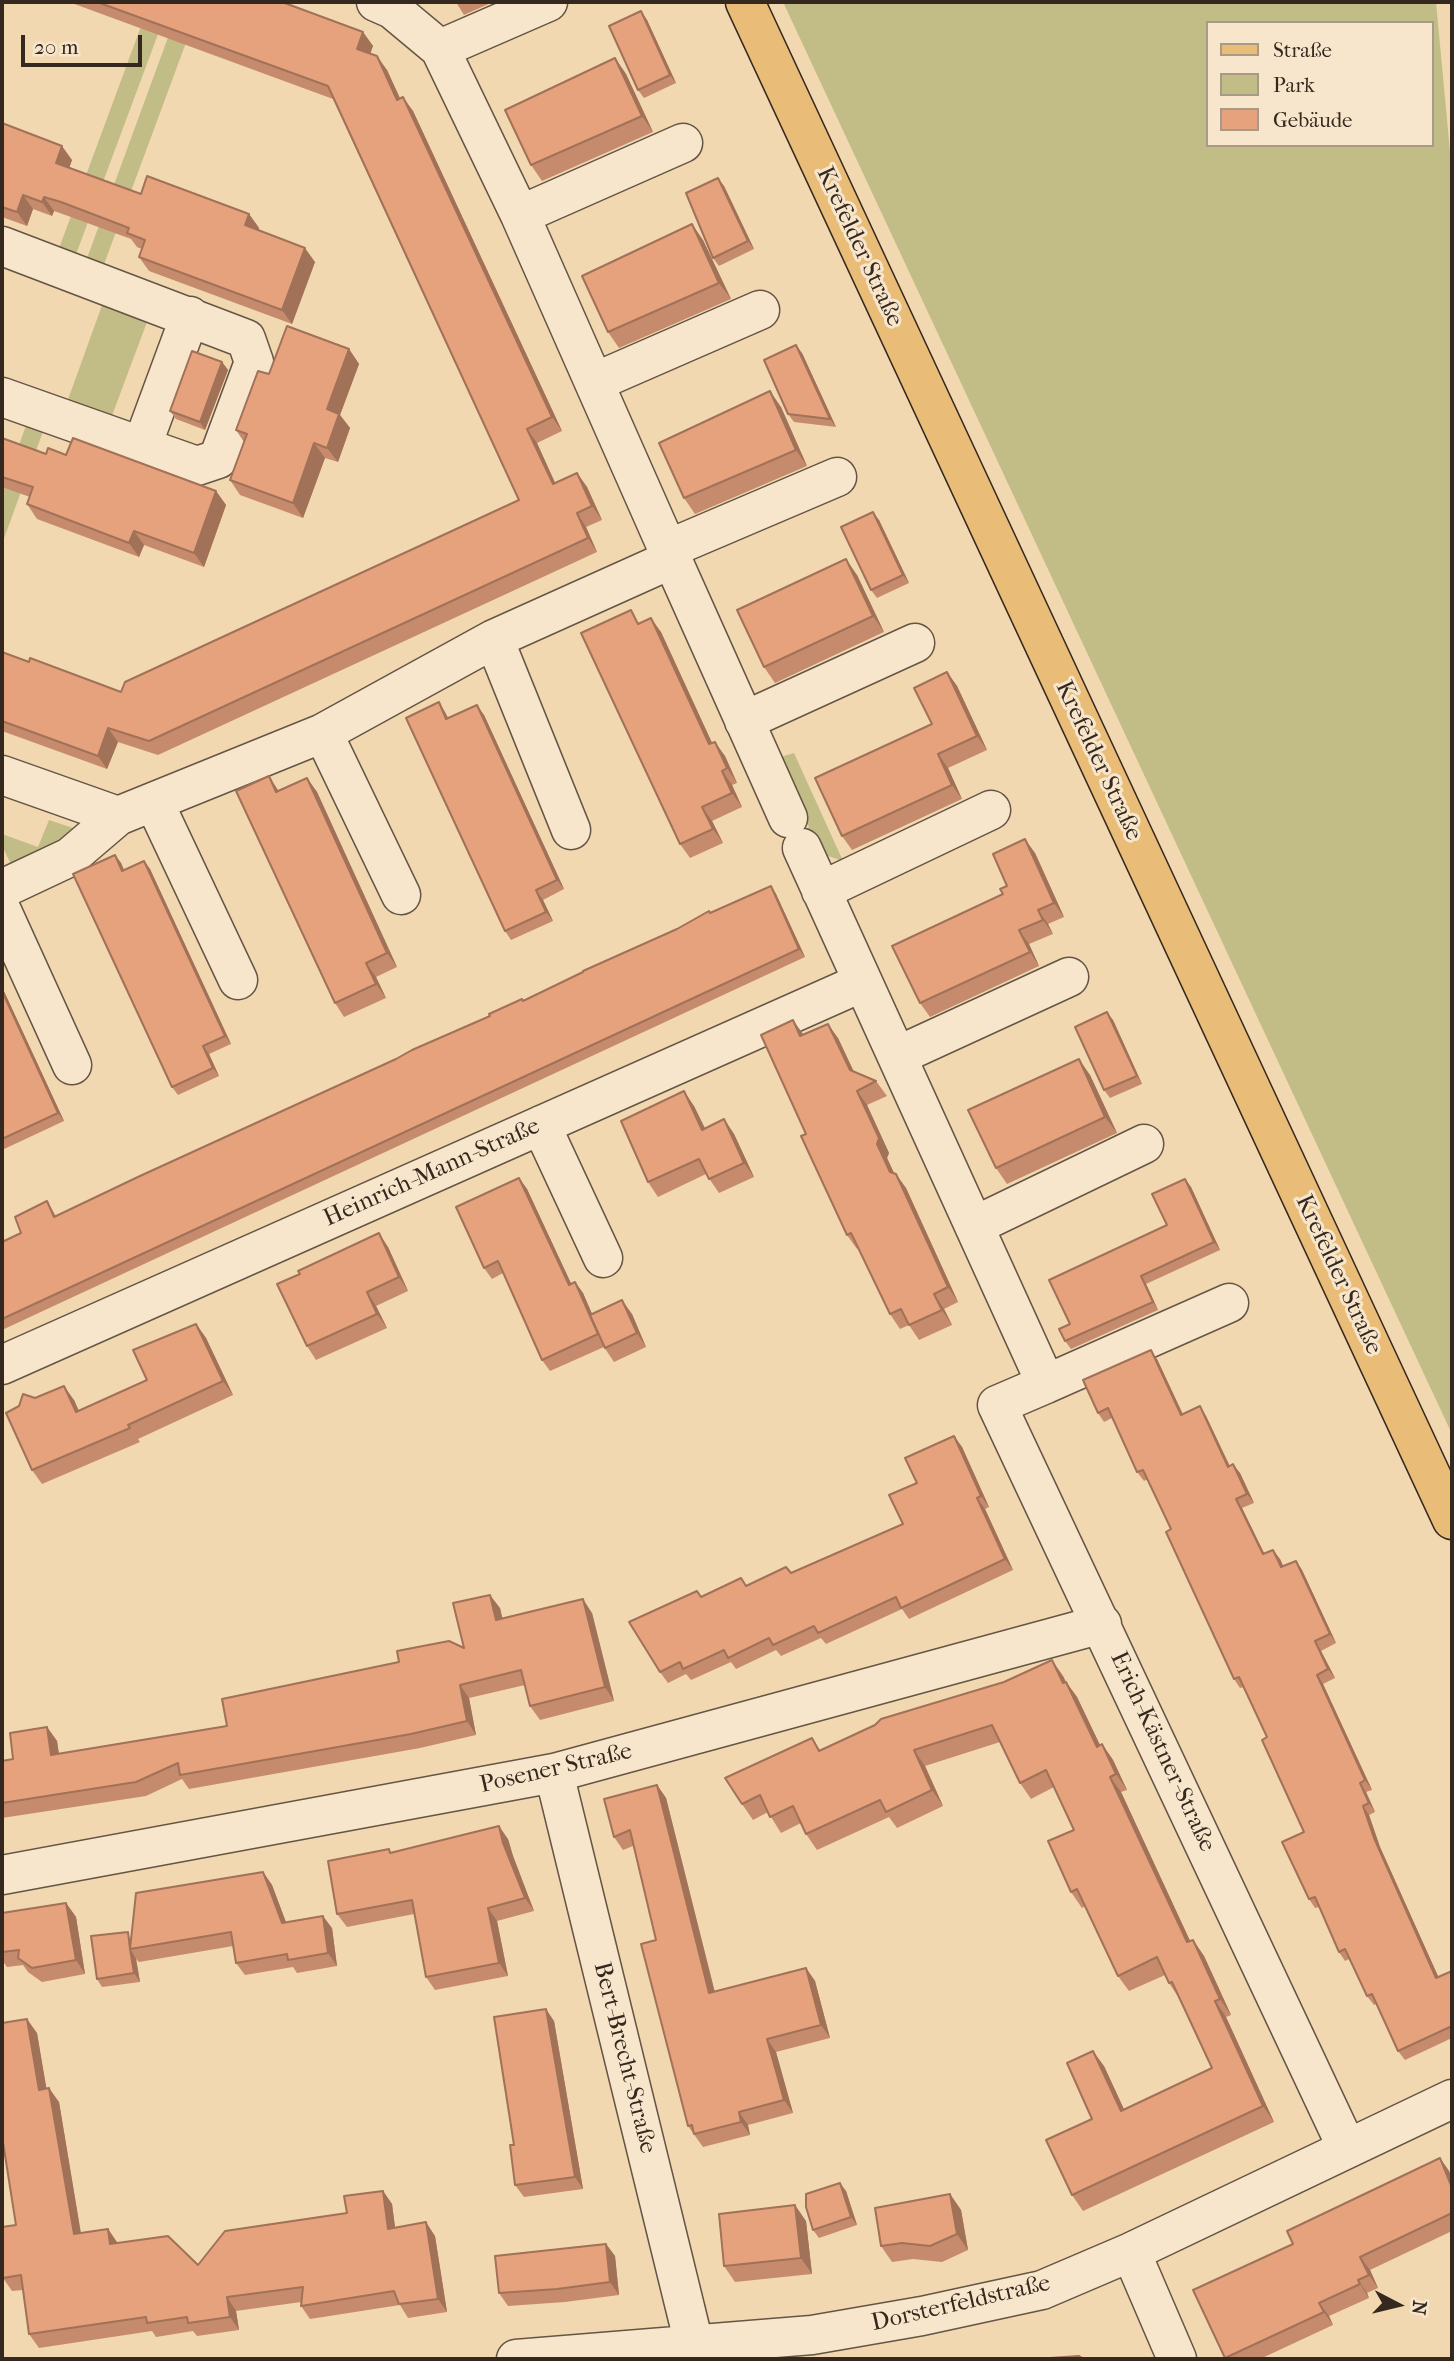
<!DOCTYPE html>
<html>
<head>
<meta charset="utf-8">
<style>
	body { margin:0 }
	#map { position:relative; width:1454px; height:2361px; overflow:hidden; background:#f2d8b1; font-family:"IM FELL French Canon",serif }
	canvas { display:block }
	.frame { position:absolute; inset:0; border:4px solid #35291f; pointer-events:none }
	.legend { position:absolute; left:1206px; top:21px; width:228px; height:126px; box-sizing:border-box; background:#f7e6cc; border:2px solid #a99a87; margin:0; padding:9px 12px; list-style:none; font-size:21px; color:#35291f }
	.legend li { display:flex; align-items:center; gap:14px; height:35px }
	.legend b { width:35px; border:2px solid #a99a87 }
	.north { position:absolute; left:1363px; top:2270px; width:70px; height:70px; -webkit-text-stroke:5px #f7e6cc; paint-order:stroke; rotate:97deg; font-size:19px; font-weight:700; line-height:28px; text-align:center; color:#35291f }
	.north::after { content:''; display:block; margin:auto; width:24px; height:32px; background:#35291f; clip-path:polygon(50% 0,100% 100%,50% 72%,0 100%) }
	.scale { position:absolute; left:21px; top:35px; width:121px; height:32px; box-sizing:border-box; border:4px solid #35291f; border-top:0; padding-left:9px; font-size:21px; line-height:24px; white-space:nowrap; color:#35291f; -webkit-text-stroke:5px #f7e6cc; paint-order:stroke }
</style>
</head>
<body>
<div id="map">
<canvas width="1454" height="2361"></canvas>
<div class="frame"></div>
<ul class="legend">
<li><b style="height:9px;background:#e9bc78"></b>Straße</li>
<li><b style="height:19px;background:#c2bc86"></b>Park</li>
<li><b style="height:19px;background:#e6a27d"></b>Gebäude</li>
</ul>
<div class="north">N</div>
<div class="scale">20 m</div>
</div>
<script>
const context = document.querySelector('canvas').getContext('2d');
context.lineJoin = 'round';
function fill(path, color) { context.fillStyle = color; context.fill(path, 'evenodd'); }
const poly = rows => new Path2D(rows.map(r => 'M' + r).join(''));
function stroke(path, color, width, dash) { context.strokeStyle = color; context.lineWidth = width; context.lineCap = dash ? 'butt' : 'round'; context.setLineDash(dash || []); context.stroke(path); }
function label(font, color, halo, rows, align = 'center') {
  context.font = font + ' "IM FELL French Canon",serif'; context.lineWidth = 6; context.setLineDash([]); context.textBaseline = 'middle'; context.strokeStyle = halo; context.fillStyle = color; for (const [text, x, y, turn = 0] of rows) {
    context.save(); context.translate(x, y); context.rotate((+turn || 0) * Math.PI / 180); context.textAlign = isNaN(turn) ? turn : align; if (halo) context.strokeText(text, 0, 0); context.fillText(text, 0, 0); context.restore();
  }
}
const green = poly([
	[150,2,170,2,75,257,58,251],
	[181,2,201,2,103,267,86,261],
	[783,2,1436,2,1452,173,1452,1434],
	[1207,23,1431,23,1431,145,1207,145],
	[105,297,150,314,110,421,66,405],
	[28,420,45,426,2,544,2,492],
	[794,753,843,861,822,854,802,830,809,827,777,758],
	[49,820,73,828,70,836,11,864,2,846,2,834,38,847]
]);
const minor = poly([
	[440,49,548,2],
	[520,215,683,143],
	[2,246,246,339,254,362,218,459,197,466,2,397],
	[595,382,760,310],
	[142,446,190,316],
	[668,549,837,477],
	[672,559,788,818],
	[494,639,571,830],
	[744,721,915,643],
	[323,733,401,895],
	[2,775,118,816],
	[154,802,238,980],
	[802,848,1046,1384,997,1405,1347,2148],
	[2,889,70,857,118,816,323,733,494,639,672,559,520,215,440,49,392,9,376,2],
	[821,891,991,810],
	[2,911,72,1065],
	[897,1056,1069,977],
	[541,1125,603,1258],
	[974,1226,1144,1144],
	[2,1365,863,982],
	[1046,1384,1229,1303],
	[554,1773,694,2344],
	[2,1875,554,1773,1102,1624],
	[1131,2252,1177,2359],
	[516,2359,812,2335,922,2316,1042,2290,1131,2252,1452,2099]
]);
const major = poly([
	[745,2,1452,1520]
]);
const wall = poly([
	[69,2,282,2,363,32,373,46,370,53,387,70,400,98,413,111,562,431,537,443,555,483,577,473,587,487,602,520,586,527,597,552,158,755,118,742,107,769,2,731,2,652,121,692,519,500,333,99],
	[456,2,493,2,464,15],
	[641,11,647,20,676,83,644,98,638,90],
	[615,58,626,74,653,132,542,181,531,165],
	[2,123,72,160,69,168,141,194,249,214,259,228,258,230,315,262,292,324,149,271,139,257,142,249,137,247,131,239,71,217,54,211,52,216,33,209,27,226,2,217],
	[724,186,754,249,719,266,713,258],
	[703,240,731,299,619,348,608,332],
	[349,349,359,364,340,415,350,428,338,462,325,458,303,518,240,495,230,480,244,442,236,430,269,374],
	[802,353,836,427,794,422,788,414],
	[222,362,228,370,205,430,176,419,170,411],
	[781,407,807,466,695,514,684,498],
	[2,438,46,454,66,455,216,491,226,505,204,567,144,545,139,557,37,519,27,504,30,497,2,487],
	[879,520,909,583,877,598,871,590],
	[857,575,884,632,775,683,764,667],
	[640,623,661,632,712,743,725,756,737,783,732,785,742,807,712,821,723,843,690,858,680,844],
	[947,672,957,686,987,750,948,768,962,799,852,850,842,836,932,724],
	[445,712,448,718,484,715,564,889,543,900,553,921,511,940,505,931],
	[307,778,317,792,397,967,376,977,386,998,344,1017,335,1003,279,790],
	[1035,853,1064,917,1048,924,1053,934,1029,944,1039,966,930,1017,920,1003,1003,894,1007,886],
	[115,855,121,863,124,870,144,861,150,869,231,1044,209,1054,219,1076,178,1095,172,1087],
	[771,886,776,894,805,957,2,1330,2,1242,21,1233,47,1201,56,1216],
	[2,987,64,1121,2,1150],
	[1113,1020,1142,1084,1110,1098,1104,1090],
	[803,1035,838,1038,854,1072,876,1081,887,1096,867,1105,889,1153,887,1158,894,1173,906,1188,958,1302,944,1309,952,1325,919,1340,909,1325,900,1329,890,1314,858,1248,857,1249,847,1235,806,1134],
	[1090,1075,1117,1133,1007,1184,996,1168],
	[694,1106,705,1128,724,1119,734,1134,754,1177,719,1193,706,1174,658,1197,648,1182],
	[519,1178,527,1189,571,1284,575,1282,583,1293,592,1314,632,1314,646,1347,614,1362,604,1347,550,1371,542,1360,503,1273,492,1279,484,1268],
	[1185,1179,1191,1187,1220,1250,1146,1284,1158,1310,1071,1349,1065,1341,1070,1324,1167,1225],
	[388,1247,408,1291,376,1306,387,1328,316,1360,307,1346],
	[196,1324,206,1338,233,1395,138,1439,140,1442,42,1484,32,1470,19,1406,35,1398,74,1400,79,1411,147,1380],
	[1157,1359,1183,1414,1206,1416,1230,1466,1240,1473,1254,1503,1242,1508,1264,1554,1280,1559,1283,1566,1296,1561,1302,1570,1336,1643,1321,1651,1335,1678,1323,1684,1372,1790,1366,1792,1375,1812,1369,1815,1380,1847,1438,1977,1452,1971,1452,2038,1405,2060,1398,2051,1376,2004,1374,2005,1367,1996,1349,1959,1345,1961,1339,1952,1319,1907,1315,1908,1309,1899,1304,1832,1267,1737,1244,1687,1240,1688,1234,1679,1171,1529,1148,1479,1144,1481,1137,1472,1112,1418,1104,1422,1098,1413],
	[954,1436,962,1447,989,1507,985,1509,1013,1570,909,1619,902,1609,826,1644,821,1638,781,1656,776,1650,736,1669,731,1662,691,1680,686,1674,668,1683,660,1672,701,1597,747,1586,791,1573,903,1524,917,1483],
	[500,1608,502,1618,592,1613,614,1701,540,1720,530,1706,525,1685,469,1698,476,1735,420,1748,189,1789,182,1779,146,1796,2,1818,2,1761,13,1759,47,1727,57,1741,59,1754,227,1726,464,1648],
	[1063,1676,1066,1682,1077,1697,1100,1745,1102,1744,1113,1760,1127,1790,1121,1792,1190,1941,1193,1940,1204,1956,1231,2015,1226,2017,1274,2122,1083,2211,1072,2195,1092,2119,1104,2066,1124,2109,1212,2068,1179,1998,1169,1983,1165,1975,1129,1991,1118,1976,1085,1906,1082,1908,1071,1892,1074,1830,1054,1787,1031,1799,1020,1783,1000,1742,925,1766,943,1806,897,1828,889,1817,817,1850,806,1834,801,1823,781,1833,768,1812,753,1820,742,1804,812,1738,820,1750],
	[657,1785,666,1798,715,1992,806,1968,815,1981,830,2038,776,2052,793,2113,748,2125,750,2135,703,2147,688,2126,656,1940,633,1846,623,1850,614,1837],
	[508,1839,513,1856,534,1911,497,1921,508,1976,435,1990,426,1977,414,1914,347,1927,337,1914,391,1852],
	[263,1872,272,1885,286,1922,332,1928,337,1966,297,1973,293,1967,245,1975,236,1963,233,1946,139,1962,136,1959,140,1982,102,1987,97,1979,131,1936],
	[66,1903,76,1917,85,1974,42,1982,28,1972,23,1965,7,1967,2,1960,2,1913],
	[554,2021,583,2189,524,2197,515,2185,514,2145],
	[37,2033,46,2089,59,2102,81,2233,108,2229,117,2243,198,2265,347,2213,383,2191,392,2204,395,2228,435,2236,447,2312,408,2318,400,2305,310,2319,301,2306,301,2302,236,2311,239,2330,197,2336,193,2331,156,2337,152,2331,39,2348,29,2334,23,2290,12,2291,3,2278,16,2225],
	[1440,2158,1449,2171,1452,2179,1452,2231,1370,2270,1378,2288,1367,2293,1369,2298,1329,2316,1333,2325,1260,2359,1226,2359,1193,2290,1293,2244],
	[846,2191,857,2225,819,2238,813,2230],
	[950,2194,961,2210,968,2250,942,2262,913,2259,892,2262,881,2246],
	[806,2221,812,2274,735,2282,724,2266],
	[606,2244,615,2256,619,2295,565,2302,508,2306,499,2293]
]);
const shadedWall = poly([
	[641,11,647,20,676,83,670,75],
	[363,32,373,46,367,63,357,49],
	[377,56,387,70,407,114,397,100],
	[615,58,626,74,653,132,642,116],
	[403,97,413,111,562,431,552,417],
	[62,146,72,160,66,177,56,163],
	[718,178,724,186,754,249,748,241],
	[23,195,33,209,27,226,17,212],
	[44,197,54,211,52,216,42,202],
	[249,214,259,228,255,239,245,225],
	[692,224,703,240,731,299,719,283],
	[305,248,315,262,292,324,282,310],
	[796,345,802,353,836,427,830,419],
	[349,349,359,364,340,415,350,428,338,462,327,448,327,409],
	[222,362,228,370,205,430,200,422],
	[770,391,781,407,807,466,796,450],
	[527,429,537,443,562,498,553,484],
	[314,443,325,458,303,518,293,503],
	[577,473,587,487,602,520,592,506],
	[216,491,226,505,204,567,194,553],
	[873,512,879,520,909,583,903,575],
	[577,513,586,527,597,552,588,538],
	[134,531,144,545,139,557,129,543],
	[846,559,857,575,884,632,873,616],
	[651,618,661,632,719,758,709,744],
	[947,672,957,686,987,750,977,736],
	[439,702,445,712,453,728,446,719],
	[477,705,484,715,564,889,557,880],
	[108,728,118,742,107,769,98,756],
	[715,742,725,756,737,783,727,768],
	[938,754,948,768,962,799,952,785],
	[722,771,732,785,742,807,732,793],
	[269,776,278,790,286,806,276,792],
	[307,778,317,792,397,967,387,953],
	[702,807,712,821,723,843,713,829],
	[1025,839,1035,853,1064,917,1054,903],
	[115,855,121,863,128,879,122,871],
	[144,861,150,869,231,1044,225,1036],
	[771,886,776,894,805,957,799,949],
	[536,890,543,900,553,921,546,912],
	[1038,910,1048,924,1053,934,1043,920],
	[1019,930,1029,944,1039,966,1030,952],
	[366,963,376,977,386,998,376,984],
	[2,987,64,1121,58,1113,2,991],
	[1107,1012,1113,1020,1142,1084,1137,1076],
	[793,1020,803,1034,810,1051,800,1036],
	[828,1024,838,1038,860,1085,850,1070],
	[203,1046,209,1054,219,1076,213,1068],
	[1079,1059,1090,1075,1117,1133,1105,1117],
	[684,1091,694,1106,712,1144,702,1130],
	[857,1091,867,1105,889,1153,887,1158,900,1186,890,1172,877,1144],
	[724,1119,734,1134,754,1177,744,1163],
	[896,1174,906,1188,958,1302,948,1287],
	[519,1178,527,1189,577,1296,569,1285],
	[1185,1179,1191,1187,1220,1250,1214,1242],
	[379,1233,388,1247,408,1291,399,1277],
	[1141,1276,1146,1284,1158,1310,1153,1302],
	[575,1282,583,1293,606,1346,598,1334],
	[367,1292,376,1306,387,1328,377,1314],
	[934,1294,944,1309,952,1325,942,1310],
	[622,1300,632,1314,646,1347,637,1333],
	[196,1324,206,1338,233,1395,223,1381],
	[1151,1350,1157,1359,1187,1424,1181,1415],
	[64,1386,74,1400,86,1427,76,1412],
	[1200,1406,1206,1416,1234,1476,1228,1467],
	[954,1436,962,1447,989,1507,981,1496],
	[1233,1464,1240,1473,1254,1503,1247,1494],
	[977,1498,985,1509,1013,1570,1005,1559],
	[1236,1499,1242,1508,1269,1563,1263,1554],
	[1273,1550,1280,1559,1288,1576,1281,1567],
	[1296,1561,1302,1570,1336,1643,1330,1634],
	[490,1595,500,1608,506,1633,496,1620],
	[583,1599,592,1613,614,1701,605,1687],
	[1315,1641,1321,1651,1335,1678,1328,1669],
	[1052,1660,1063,1676,1074,1699,1063,1683],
	[1317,1675,1323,1684,1372,1790,1365,1780],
	[1066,1682,1077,1697,1108,1762,1097,1747],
	[460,1685,469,1698,476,1735,467,1721],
	[47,1727,57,1741,61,1769,51,1755],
	[1102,1744,1113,1760,1127,1790,1116,1774],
	[914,1750,925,1766,943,1806,932,1790],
	[1110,1777,1121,1792,1198,1958,1187,1942],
	[1360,1783,1366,1792,1375,1812,1369,1803],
	[657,1785,666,1798,718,2006,709,1993],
	[1363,1806,1369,1815,1380,1847,1443,1987,1436,1978,1374,1838],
	[499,1826,508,1839,513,1856,534,1911,525,1898,503,1843],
	[263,1872,272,1885,291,1936,282,1923],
	[66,1903,76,1917,85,1974,76,1960],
	[488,1908,497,1921,508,1976,499,1963],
	[323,1916,332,1928,337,1966,328,1953],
	[1193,1940,1204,1956,1231,2015,1220,1999],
	[131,1950,136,1959,140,1982,134,1973],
	[806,1968,815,1981,830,2038,821,2025],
	[1215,2001,1226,2017,1274,2122,1263,2106],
	[546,2009,554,2021,583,2189,575,2177],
	[27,2019,37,2033,49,2103,39,2090],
	[767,2039,776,2052,793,2113,784,2100],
	[1093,2051,1104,2066,1132,2127,1121,2111],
	[49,2088,59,2102,83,2247,74,2234],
	[739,2112,748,2125,750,2135,741,2122],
	[1440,2158,1449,2171,1452,2179,1452,2188],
	[840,2183,846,2191,857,2225,851,2217],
	[383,2191,392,2204,397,2242,388,2229],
	[950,2194,961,2210,968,2250,957,2234],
	[795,2205,806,2221,812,2274,801,2258],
	[426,2222,435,2236,447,2312,438,2299],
	[108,2229,117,2242,119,2258,110,2244],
	[606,2244,615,2256,619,2295,610,2282],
	[1360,2257,1370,2270,1378,2288,1369,2275],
	[1358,2280,1367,2293,1369,2298,1360,2284],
	[227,2297,236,2311,239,2330,230,2317],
	[1319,2303,1329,2316,1333,2325,1324,2312]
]);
const building = poly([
	[97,2,282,2,363,32,357,49,377,56,397,100,403,97,552,417,527,429,553,484,577,473,592,506,577,513,588,538,149,741,108,728,98,756,2,721,2,652,29,662,30,658,121,692,125,682,519,500,328,86,97,2],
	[641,11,670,75,638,90,609,26,641,11],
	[615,58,642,116,531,165,505,110,615,58],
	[2,123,62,146,56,163,141,194,147,176,249,214,245,225,305,248,282,310,139,257,145,240,127,233,129,228,61,202,44,197,42,202,23,195,17,212,2,207,2,123],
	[718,178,748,241,713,258,686,193,718,178],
	[692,224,719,283,608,332,582,276,692,224],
	[287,326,349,349,327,409,339,414,327,448,314,443,293,503,230,480,247,434,236,430,258,371,269,374,287,326],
	[796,345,830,419,788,414,764,360,796,345],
	[192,351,222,362,200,422,170,411,192,351],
	[770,391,796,450,684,498,659,443,770,391],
	[2,438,46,454,48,448,66,455,73,438,216,491,194,553,134,531,129,543,27,504,33,487,2,477,2,438],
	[873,512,903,575,871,590,841,527,873,512],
	[846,559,873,616,764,667,737,610,846,559],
	[631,610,638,624,651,618,709,744,715,742,727,768,722,771,732,793,702,807,713,829,680,844,581,633,631,610],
	[947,672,977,736,938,754,952,785,842,836,815,778,932,724,914,688,947,672],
	[439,702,446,719,477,705,557,880,536,890,546,912,505,931,406,718,439,702],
	[269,776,276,792,307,778,387,953,366,963,376,984,335,1003,236,791,269,776],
	[1025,839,1054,903,1038,910,1043,920,1019,930,1030,952,920,1003,892,946,1003,894,1000,889,1007,886,993,854,1025,839],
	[115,855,122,871,144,861,225,1036,203,1046,213,1068,172,1087,73,874,115,855],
	[771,886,799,949,2,1319,2,1242,21,1233,15,1217,47,1201,54,1217,140,1176,396,1059,412,1050,490,1016,489,1014,522,999,523,1001,583,972,583,971,677,929,709,911,710,913,771,886],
	[2,991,58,1113,2,1139,2,991],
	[1107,1012,1137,1076,1104,1090,1075,1027,1107,1012],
	[793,1020,800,1036,828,1024,850,1070,876,1081,857,1091,879,1138,877,1144,890,1172,896,1174,948,1287,934,1294,942,1310,909,1325,901,1309,890,1314,851,1233,847,1235,801,1136,806,1134,761,1035,793,1020],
	[1079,1059,1105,1117,996,1168,968,1110,1079,1059],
	[684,1091,702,1130,724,1119,744,1163,709,1179,699,1159,648,1182,621,1121,684,1091],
	[519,1178,569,1285,575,1282,598,1334,542,1360,498,1261,484,1268,456,1207,519,1178],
	[1185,1179,1214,1242,1141,1276,1153,1302,1065,1341,1059,1329,1070,1324,1049,1280,1167,1225,1152,1194,1185,1179],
	[379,1233,399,1277,367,1292,377,1314,307,1346,277,1284,300,1274,298,1271,379,1233],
	[622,1300,637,1333,605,1348,590,1315,622,1300],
	[196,1324,223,1381,128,1425,130,1428,32,1470,6,1413,19,1406,23,1394,35,1398,64,1386,76,1412,147,1380,133,1350,196,1324],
	[1151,1350,1181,1415,1200,1406,1228,1467,1233,1464,1247,1494,1236,1499,1263,1554,1273,1550,1281,1567,1296,1561,1330,1634,1315,1641,1328,1669,1317,1675,1365,1780,1360,1783,1369,1803,1363,1806,1374,1838,1436,1978,1452,1971,1452,2026,1398,2051,1372,1994,1367,1996,1345,1949,1339,1952,1315,1897,1309,1899,1282,1842,1304,1832,1262,1740,1267,1737,1239,1677,1234,1679,1166,1532,1171,1529,1143,1470,1137,1472,1108,1408,1098,1413,1083,1380,1151,1350],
	[954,1436,981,1496,977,1498,1005,1559,901,1608,896,1597,818,1633,814,1626,773,1645,769,1638,728,1658,724,1650,683,1669,680,1662,660,1672,629,1622,697,1591,701,1597,741,1578,746,1586,786,1567,791,1573,903,1524,889,1495,917,1483,905,1458,954,1436],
	[490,1595,496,1620,583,1599,605,1687,530,1706,521,1670,460,1685,467,1721,411,1734,180,1775,178,1763,136,1782,2,1803,2,1761,13,1759,10,1733,47,1727,51,1755,227,1726,222,1699,399,1662,397,1651,449,1641,464,1648,453,1603,490,1595],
	[1052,1660,1063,1683,1066,1682,1097,1747,1102,1744,1116,1774,1110,1777,1187,1942,1193,1940,1220,1999,1215,2001,1263,2106,1072,2195,1046,2140,1092,2119,1067,2063,1093,2051,1121,2111,1212,2068,1172,1982,1169,1983,1157,1957,1118,1976,1077,1889,1071,1892,1048,1841,1074,1830,1046,1770,1020,1783,992,1725,914,1750,932,1790,886,1812,880,1800,806,1834,793,1806,770,1817,760,1795,742,1804,725,1778,812,1738,819,1751,875,1725,881,1719,1004,1682,1052,1660],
	[657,1785,709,1993,806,1968,821,2025,767,2039,784,2100,739,2112,741,2122,694,2134,692,2125,688,2126,641,1944,656,1940,630,1830,614,1837,604,1799,657,1785],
	[499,1826,503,1843,525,1898,488,1908,499,1963,426,1977,412,1900,337,1914,328,1861,389,1849,390,1853,499,1826],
	[263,1872,282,1923,323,1916,328,1953,288,1960,287,1954,236,1963,231,1932,130,1949,136,1893,263,1872],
	[66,1903,76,1960,32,1968,18,1958,19,1950,2,1952,2,1913,66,1903],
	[128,1932,130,1949,134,1973,97,1979,91,1936,128,1932],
	[546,2009,575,2177,515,2185,510,2145,514,2145,494,2017,546,2009],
	[27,2019,39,2090,49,2088,74,2234,108,2229,110,2244,168,2236,198,2265,225,2231,347,2213,344,2196,383,2191,388,2229,426,2222,438,2299,399,2304,394,2291,301,2306,303,2287,227,2297,230,2317,188,2323,187,2317,147,2323,146,2317,29,2334,21,2275,3,2278,2,2270,2,2227,16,2225,2,2136,2,2023,27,2019],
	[1440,2158,1452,2188,1452,2213,1360,2257,1369,2275,1358,2280,1360,2284,1319,2303,1324,2312,1225,2358,1193,2290,1293,2244,1287,2231,1440,2158],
	[840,2183,851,2217,813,2230,806,2207,806,2194,840,2183],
	[950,2194,957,2234,930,2246,902,2243,881,2246,875,2208,950,2194],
	[795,2205,801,2258,724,2266,719,2214,795,2205],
	[606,2244,610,2282,557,2289,499,2293,495,2256,606,2244],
	[1079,2356,1084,2359,1035,2359,1079,2356]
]);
const streetNames = [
	["Krefelder Straße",859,247,65],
	["Krefelder Straße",1098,761,65],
	["Heinrich-Mann-Straße",432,1173,-24],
	["Krefelder Straße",1338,1275,65],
	["Erich-Kästner-Straße",1162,1752,65],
	["Posener Straße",556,1769,-13],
	["Bert-Brecht-Straße",624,2058,76],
	["Dorsterfeldstraße",961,2304,-13]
];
fill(green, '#c2bc86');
stroke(minor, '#645544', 41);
stroke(major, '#35291f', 41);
stroke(minor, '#f7e6cc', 38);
stroke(major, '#e9bc78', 38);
fill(wall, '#c68b6c');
fill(shadedWall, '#a17158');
fill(building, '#e6a27d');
stroke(building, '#a17158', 2);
label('24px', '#35291f', '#f7e6cc', streetNames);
</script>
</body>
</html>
